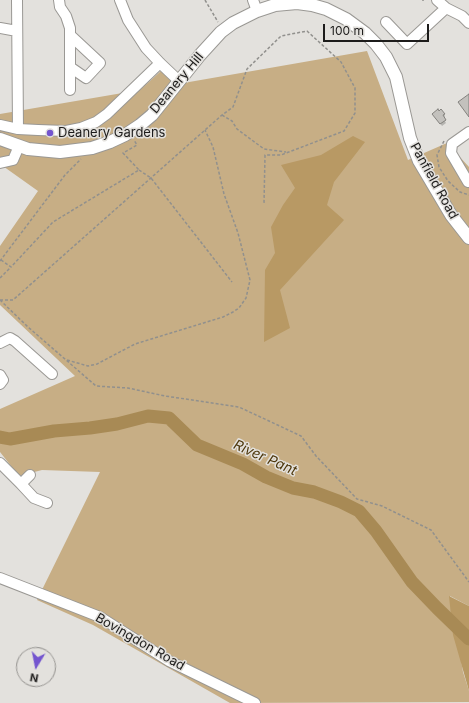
<!DOCTYPE html>
<html>
<head>
<meta charset="utf-8">
<style>
	body { margin:0 }
	#map { position:relative; width:469px; height:703px; overflow:hidden; background:#e3e1dd; font-family:Inter,sans-serif }
	canvas { display:block }
	.north { position:absolute; left:16px; top:647px; width:40px; height:40px; box-sizing:border-box; background:#e3e1dd; border:1px solid #94928f; border-radius:50%; rotate:190deg; font-size:11px; font-weight:700; line-height:16px; text-align:center; color:#1d1c1b }
	.north::after { content:''; display:block; margin:auto; width:14px; height:18px; background:#7455cf; clip-path:polygon(50% 0,100% 100%,50% 72%,0 100%) }
	.scale { position:absolute; left:323px; top:24px; width:106px; height:18px; box-sizing:border-box; border:2px solid #1d1c1b; border-top:0; padding-left:5px; font-size:12px; line-height:14px; white-space:nowrap; color:#1d1c1b; -webkit-text-stroke:3px #e3e1dd; paint-order:stroke }
</style>
</head>
<body>
<div id="map">
<canvas width="469" height="703"></canvas>
<div class="north">N</div>
<div class="scale">100 m</div>
</div>
<script>
const context = document.querySelector('canvas').getContext('2d');
context.lineJoin = 'round';
function fill(path, color) { context.fillStyle = color; context.fill(path, 'evenodd'); }
const poly = rows => new Path2D(rows.map(r => 'M' + r).join(''));
function stroke(path, color, width, dash) { context.strokeStyle = color; context.lineWidth = width; context.lineCap = dash ? 'butt' : 'round'; context.setLineDash(dash || []); context.stroke(path); }
function label(font, color, halo, rows, align = 'center') {
  context.font = font + ' Inter,sans-serif'; context.lineWidth = 3; context.setLineDash([]); context.textBaseline = 'middle'; context.strokeStyle = halo; context.fillStyle = color; for (const [text, x, y, turn = 0] of rows) {
    context.save(); context.translate(x, y); context.rotate((+turn || 0) * Math.PI / 180); context.textAlign = isNaN(turn) ? turn : align; if (halo) context.strokeText(text, 0, 0); context.fillText(text, 0, 0); context.restore();
  }
}
const green = poly([
	[367,51,408,160,447,143,469,167,469,606,450,596,463,672,469,691,469,702,230,703,93,625,37,600,100,472,42,470,19,476,0,452,0,409,75,376,0,305,0,246,38,191,0,164,0,114,140,90,161,71,173,82,172,85]
]);
const forest = poly([
	[353,136,365,142,334,182,327,205,344,220,280,290,290,328,264,342,265,270,275,253,271,227,283,205,295,188,281,165,321,155],
	[449,596,469,606,469,691,453,635]
]);
const shadow = poly([
	[441,110,445,116,443,118,446,123,442,126,435,116]
]);
const river = poly([
	[0,437,10,439,54,431,90,428,117,424,148,416,169,418,197,445,243,464,266,477,293,488,314,492,341,502,359,511,376,531,412,582,437,608,469,639]
]);
const building = poly([
	[469,94,469,117,458,102,469,94],
	[438,109,439,111,441,109,445,114,443,115,446,120,440,124,432,114,438,109]
]);
const path = poly([
	[205,0,218,22],
	[422,0,424,0],
	[222,115,232,121,237,129,264,149,286,152],
	[444,141,437,155,439,167,448,181,460,192,469,195],
	[139,170,151,178,232,282],
	[1,260,11,267,53,222,139,170,123,153,137,145,134,140],
	[0,261,65,175,81,159],
	[0,278,11,267],
	[0,300,13,300,222,115,233,107,247,69,281,36,307,31,341,62,355,88,355,113,344,131,281,155,265,155,264,203],
	[0,300,28,327,96,386,128,388,165,396,239,407,301,436,316,456,357,499,382,506,431,530,469,582],
	[67,360,88,366,97,364,135,344,223,317,233,312,239,308,246,298,250,280,238,233,224,194,213,147,205,130]
]);
const minor = poly([
	[17,0,18,129],
	[59,0,60,7,66,16,70,28,70,90],
	[120,0,128,20,146,48,160,63,179,81],
	[253,0,257,11],
	[437,0,446,8,462,16,469,23],
	[386,22,407,44,446,8],
	[0,28,17,31],
	[70,67,86,78,100,63,71,36],
	[0,125,18,129,38,130,66,131,81,128,96,122,107,114,160,63],
	[0,163,13,160,19,146],
	[468,182,451,153,452,144,469,132],
	[0,343,10,338,15,341,52,374],
	[0,375,3,380,0,384],
	[0,463,21,484,30,475],
	[21,484,34,498,47,503],
	[0,578,100,617,169,661,255,703]
]);
const major = poly([
	[0,139,28,149,60,152,92,148,110,142,125,135,140,125,152,115,200,55,221,32,233,23,257,11,275,5,297,3,312,5,326,9,346,19,365,33,376,44,386,57,396,77,410,138,419,161,451,215,469,238]
]);
const markers = [
	[50,133,4,"#7455cf"]
];
const streetNames = [
	["Deanery Hill",177,83,-50],
	["Panfield Road",434,181,61],
	["Bovingdon Road",140,642,30]
];
const poiNames = [
	["Deanery Gardens",58,133]
];
const waterNames = [
	["River Pant",265,458,24]
];
fill(green, '#c7ae85');
fill(forest, '#b89964');
fill(shadow, '#0003');
stroke(river, '#a88a55', 13);
fill(building, '#c3c1bd');
stroke(building, '#83817d', 1);
stroke(minor, '#9a9894', 12);
stroke(major, '#9a9894', 14);
stroke(path, '#91908d', 1.5, [3, 2]);
stroke(minor, '#fff', 10);
stroke(major, '#fff', 12);
for (const [x, y, r, color] of markers) { const dot = new Path2D(); dot.arc(x, y, r, 0, 2 * Math.PI); context.fillStyle = color; context.fill(dot); stroke(dot, '#e3e1dd', 1.5); }
label('13px', '#1d1c1b', '#e3e1dd', streetNames);
label('13px', '#1d1c1b', '#e3e1dd', poiNames, 'left');
label('italic 14px', '#4e380c', '#e3e1dd', waterNames);
</script>
</body>
</html>
